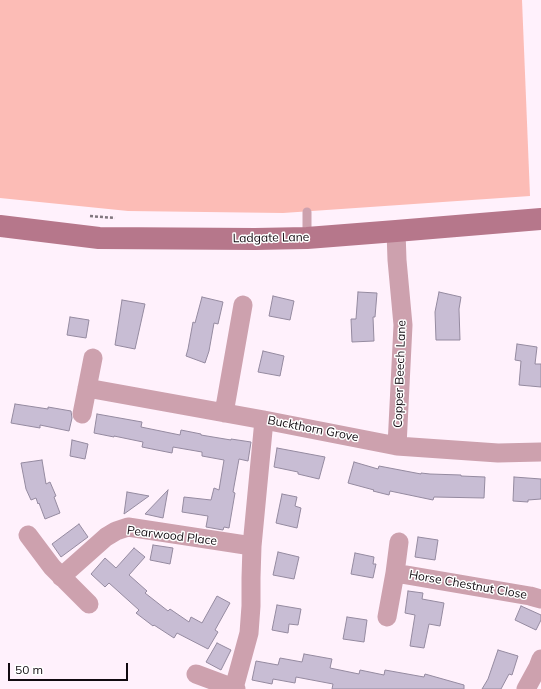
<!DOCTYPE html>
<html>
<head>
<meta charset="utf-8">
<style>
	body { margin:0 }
	#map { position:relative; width:541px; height:689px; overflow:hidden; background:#fff1fc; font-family:Mulish,sans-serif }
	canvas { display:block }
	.scale { position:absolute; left:8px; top:663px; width:120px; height:18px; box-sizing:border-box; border:2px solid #110a10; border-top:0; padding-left:5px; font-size:12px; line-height:14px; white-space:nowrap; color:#110a10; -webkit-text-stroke:3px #fff; paint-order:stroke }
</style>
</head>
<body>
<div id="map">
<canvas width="541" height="689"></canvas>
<div class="scale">50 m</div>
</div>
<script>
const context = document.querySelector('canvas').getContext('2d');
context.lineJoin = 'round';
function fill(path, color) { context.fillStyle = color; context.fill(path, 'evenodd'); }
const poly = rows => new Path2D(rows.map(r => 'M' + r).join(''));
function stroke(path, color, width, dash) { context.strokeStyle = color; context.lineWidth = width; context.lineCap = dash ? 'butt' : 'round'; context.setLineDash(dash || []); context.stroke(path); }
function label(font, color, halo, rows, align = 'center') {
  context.font = font + ' Mulish,sans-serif'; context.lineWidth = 3; context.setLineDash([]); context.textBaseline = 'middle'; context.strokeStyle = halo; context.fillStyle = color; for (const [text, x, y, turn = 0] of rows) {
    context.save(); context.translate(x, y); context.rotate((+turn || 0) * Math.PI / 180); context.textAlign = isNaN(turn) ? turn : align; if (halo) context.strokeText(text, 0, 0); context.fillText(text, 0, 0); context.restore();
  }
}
const green = poly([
	[0,0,522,0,530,196,283,213,128,211,0,198]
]);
const building = poly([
	[358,292,377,293,375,317,373,317,374,341,352,342,351,319,356,319,358,292],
	[439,292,461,297,459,309,460,340,436,340,435,312,439,292],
	[273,296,294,301,290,320,269,316,273,296],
	[202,297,223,302,218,324,214,323,209,351,205,363,186,356,188,349,193,322,195,323,202,297],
	[122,300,145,304,135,349,115,345,122,300],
	[70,317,89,320,86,338,67,335,70,317],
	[517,344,537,347,535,364,541,364,541,387,519,385,521,361,515,360,517,344],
	[263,351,284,356,280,376,258,372,263,351],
	[15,404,48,409,48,407,71,411,72,418,69,431,40,425,40,428,11,423,15,404],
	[97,414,142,422,141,427,180,435,181,430,201,434,201,435,231,440,231,439,251,442,248,461,239,459,233,492,235,493,229,528,224,527,223,530,206,527,208,516,182,512,184,497,211,500,214,488,219,490,224,460,202,456,202,452,173,447,172,453,142,447,143,442,114,436,114,437,94,433,97,414],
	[72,440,88,444,85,459,70,456,72,440],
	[277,448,325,457,319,479,298,474,298,472,274,467,277,448],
	[42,460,46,484,50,482,56,496,54,497,60,513,45,519,39,503,38,504,36,498,31,500,26,489,21,463,42,460],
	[354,462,378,469,379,466,421,474,421,473,430,474,461,475,461,476,485,477,484,498,434,497,433,500,390,491,389,495,373,491,374,490,348,483,354,462],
	[514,477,541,479,541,499,528,500,528,502,513,501,514,477],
	[168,490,163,518,145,514,168,490],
	[127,492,149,496,124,514,127,492],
	[282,494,297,497,295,506,301,508,297,528,276,523,282,494],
	[79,524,88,537,61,557,52,544,79,524],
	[418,537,438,540,435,560,415,557,418,537],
	[153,545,173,548,170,564,150,560,153,545],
	[134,548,145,557,129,575,147,591,145,593,168,611,170,609,189,622,191,617,202,623,217,596,230,603,215,630,218,632,208,649,177,633,174,638,154,625,153,626,136,613,139,610,109,583,105,587,91,574,105,558,116,568,134,548],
	[278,552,299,557,294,579,273,575,278,552],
	[355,553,374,557,373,564,376,564,373,578,351,574,355,553],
	[408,591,423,593,422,599,444,603,440,626,429,624,424,648,410,646,415,615,405,613,408,591],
	[277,605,301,609,298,625,289,624,288,633,272,630,277,605],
	[521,606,541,615,541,620,536,630,515,620,521,606],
	[347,617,367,620,364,642,343,639,347,617],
	[217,643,231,650,221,670,206,662,217,643],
	[498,650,518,656,512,675,509,674,501,689,482,689,488,679,498,650],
	[304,654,332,659,330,668,359,674,360,670,384,675,385,670,424,677,425,674,464,685,464,689,332,689,333,684,296,677,295,683,273,679,272,684,252,680,256,661,278,665,280,658,302,662,304,654]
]);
const path = poly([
	[90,216,115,218]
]);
const service = poly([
	[307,212,307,238]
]);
const minor = poly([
	[396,231,397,260,403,325,397,446],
	[87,388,264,420,397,446,498,453,541,452],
	[224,413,243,305],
	[82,414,93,358],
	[28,535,52,567,89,604],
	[395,573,530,596,541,599],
	[61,577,106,537,116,531,128,527,252,546],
	[387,617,395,573,399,542],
	[196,674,236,689],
	[234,688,249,633,251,606,251,578,252,546,264,420],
	[526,689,538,667,541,659]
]);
const secondary = poly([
	[0,226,99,238,255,239,307,238,396,231,541,219]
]);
const streetNames = [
	["Ladgate Lane",271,238,-1],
	["Copper Beech Lane",400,374,-88],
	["Buckthorn Grove",313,429,11],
	["Pearwood Place",172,536,7],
	["Horse Chestnut Close",468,585,10]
];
fill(green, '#fcbcb6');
fill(building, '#c8bdd4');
stroke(building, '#958aa0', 1);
stroke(path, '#80767e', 2.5, [3, 2]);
stroke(service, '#cda1ae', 9);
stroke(minor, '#cda1ae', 19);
stroke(secondary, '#b6778b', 22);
label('12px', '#110a10', '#fff', streetNames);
</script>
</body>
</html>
